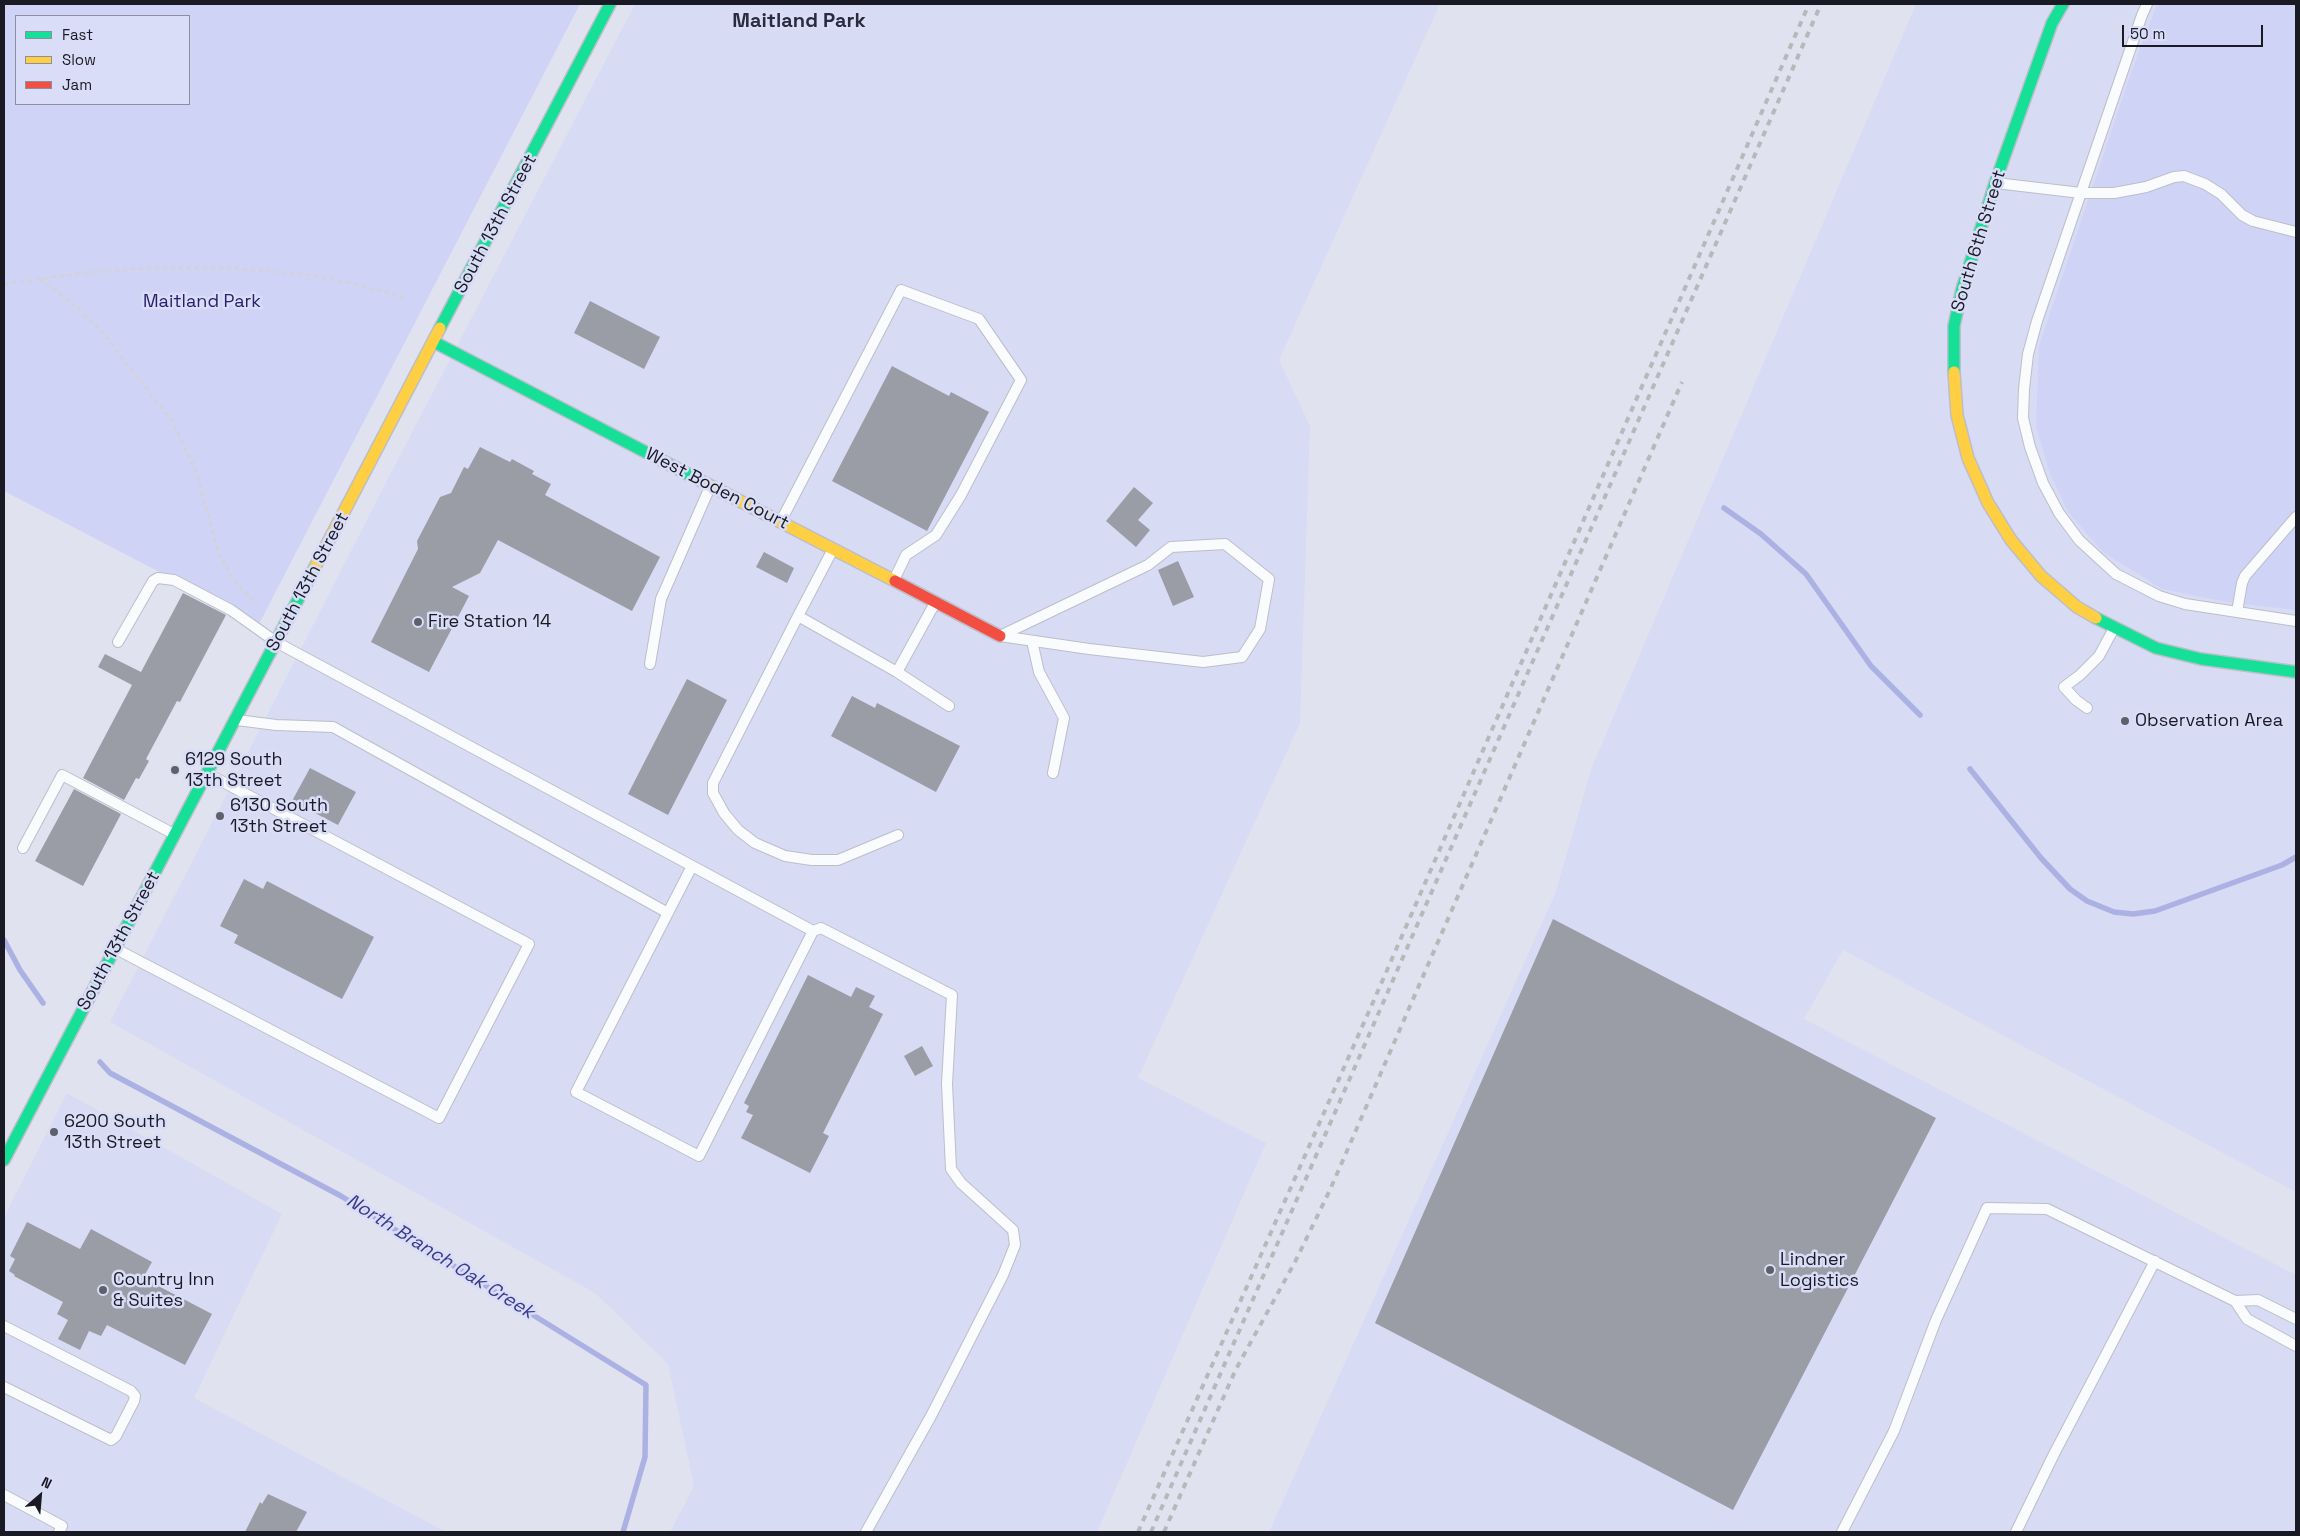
<!DOCTYPE html>
<html>
<head>
<meta charset="utf-8">
<style>
	body { margin:0 }
	#map { position:relative; width:2300px; height:1536px; overflow:hidden; background:#e0e2f0; font-family:"Space Grotesk",sans-serif }
	canvas { display:block }
	.frame { position:absolute; inset:0; border:5px solid #191a23; pointer-events:none }
	.legend { position:absolute; left:15px; top:15px; width:175px; height:90px; box-sizing:border-box; background:#d9ddf7; border:1px solid #8c8fa2; margin:0; padding:6px 9px; list-style:none; font-size:15px; color:#191a23 }
	.legend li { display:flex; align-items:center; gap:10px; height:25px }
	.legend b { width:25px; border:1px solid #8c8fa2 }
	.north { position:absolute; left:15px; top:1471px; width:50px; height:50px; -webkit-text-stroke:4px #d9ddf7; paint-order:stroke; rotate:27deg; font-size:14px; font-weight:700; line-height:20px; text-align:center; color:#191a23 }
	.north::after { content:''; display:block; margin:auto; width:18px; height:22px; background:#191a23; clip-path:polygon(50% 0,100% 100%,50% 72%,0 100%) }
	.scale { position:absolute; left:2122px; top:25px; width:141px; height:22px; box-sizing:border-box; border:2px solid #191a23; border-top:0; padding-left:6px; font-size:15px; line-height:18px; white-space:nowrap; color:#191a23; -webkit-text-stroke:4px #d9ddf7; paint-order:stroke }
</style>
</head>
<body>
<div id="map">
<canvas width="2300" height="1536"></canvas>
<div class="frame"></div>
<ul class="legend">
<li><b style="height:6px;background:#16e098"></b>Fast</li>
<li><b style="height:6px;background:#ffcf43"></b>Slow</li>
<li><b style="height:6px;background:#f24e42"></b>Jam</li>
</ul>
<div class="north">N</div>
<div class="scale">50 m</div>
</div>
<script>
const context = document.querySelector('canvas').getContext('2d');
context.lineJoin = 'round';
function fill(path, color) { context.fillStyle = color; context.fill(path, 'evenodd'); }
const poly = rows => new Path2D(rows.map(r => 'M' + r).join(''));
function stroke(path, color, width, dash) { context.strokeStyle = color; context.lineWidth = width; context.lineCap = dash ? 'butt' : 'round'; context.setLineDash(dash || []); context.stroke(path); }
function label(font, color, halo, rows, align = 'center') {
  context.font = font + ' "Space Grotesk",sans-serif'; context.lineWidth = 5; context.setLineDash([]); context.textBaseline = 'middle'; context.strokeStyle = halo; context.fillStyle = color; for (const [text, x, y, turn = 0] of rows) {
    context.save(); context.translate(x, y); context.rotate((+turn || 0) * Math.PI / 180); context.textAlign = isNaN(turn) ? turn : align; if (halo) context.strokeText(text, 0, 0); context.fillText(text, 0, 0); context.restore();
  }
}
const built = poly([
	[635,4,1440,4,1279,360,1310,426,1300,723,1138,1078,1266,1143,1097,1532,670,1532,694,1486,668,1364,595,1293,110,1022,394,467],
	[1916,4,2296,4,2296,1192,1843,950,1804,1019,2296,1275,2296,1532,1269,1532,1555,894,1592,767],
	[67,1093,282,1214,194,1398,446,1532,4,1532,4,1217]
]);
const green = poly([
	[4,4,580,4,259,624,4,491],
	[16,16,189,16,189,104,16,104],
	[2157,4,2296,4,2296,610,2227,602,2162,589,2103,552,2068,512,2049,471,2036,425,2039,346,2130,76]
]);
const stream = poly([
	[1724,508,1761,534,1806,574,1871,666,1920,715],
	[1970,769,2041,858,2070,889,2087,901,2114,912,2133,914,2155,911,2282,865,2296,857],
	[4,940,20,970,43,1003],
	[100,1062,110,1073,341,1196,646,1385,645,1457,623,1532]
]);
const building = poly([
	[590,301,660,337,644,369,574,333],
	[892,366,949,396,951,392,989,412,927,531,832,481],
	[480,447,510,462,512,459,534,471,532,474,551,484,545,495,660,557,632,611,498,540,480,573,452,587,469,596,429,672,371,642,418,549,417,541,440,497,451,493,464,467,468,469],
	[1134,487,1153,503,1138,520,1150,530,1136,547,1106,521],
	[764,552,794,568,787,583,756,567],
	[1178,561,1194,597,1173,606,1158,570],
	[183,593,226,615,180,702,177,701,146,759,149,761,139,779,136,778,124,800,83,778,132,685,98,667,105,654,141,672],
	[687,679,727,700,668,815,628,794],
	[852,696,875,708,877,703,960,746,936,792,831,736],
	[310,768,356,792,338,825,292,801],
	[74,789,121,814,83,886,35,861],
	[244,879,263,889,267,881,374,937,342,999,234,943,238,935,220,926],
	[1553,919,1936,1118,1733,1510,1375,1323],
	[808,975,851,997,856,987,875,996,869,1007,883,1014,823,1133,829,1136,810,1173,741,1138,753,1115,746,1112,749,1106,744,1103],
	[922,1046,933,1066,915,1076,904,1056],
	[27,1222,80,1249,91,1229,152,1262,143,1278,212,1314,185,1365,107,1325,101,1336,89,1331,80,1350,58,1339,68,1320,57,1314,63,1302,14,1276,15,1275,9,1271,15,1259,10,1256],
	[268,1494,307,1512,296,1532,245,1532,260,1502,262,1504]
]);
const path = poly([
	[40,279,67,299,99,328,174,424,196,471,219,554,238,586,255,602],
	[4,284,83,273,136,269,233,268,310,275,360,285,404,298]
]);
const lane = poly([
	[2147,4,2142,15,2037,321,2028,354,2024,389,2023,418,2030,447,2043,483,2059,513,2079,540,2116,574,2159,596,2185,604,2296,621],
	[1996,183,2081,193,2114,193,2146,187,2174,177,2184,176,2205,184,2221,194,2242,215,2253,221,2296,232],
	[781,521,901,290,979,319,1021,380,961,495,936,535,906,555,894,580],
	[1225,544,1269,579,1260,629,1242,657,1203,662,1089,649,1000,636,1148,565,1171,547,1225,544],
	[832,551,798,616,897,672,935,603],
	[2237,612,2242,583,2245,576,2296,517],
	[798,616,713,783,713,793,724,813,738,830,755,843,785,856,812,860,838,860,898,835],
	[1032,641,1039,672,1064,718,1053,773],
	[118,642,153,581,158,578,174,580,231,610,276,642,813,931,699,1156,576,1092,692,866],
	[650,664,661,599,710,487],
	[897,672,949,706],
	[2087,708,2076,700,2064,687,2080,675,2099,656,2113,630],
	[237,720,276,725,333,727,668,913],
	[23,848,62,775,174,834],
	[813,931,821,928,952,995,947,1084,951,1169,961,1183,1013,1230,1015,1245,1003,1275,931,1416,866,1532],
	[116,949,439,1118,529,944,208,774],
	[2296,1319,2258,1300,2235,1301,2247,1319,2296,1346],
	[4,1326,131,1391,135,1396,134,1401,116,1436,111,1440,4,1387],
	[4,1495,62,1526,59,1532],
	[1842,1532,1894,1431,1936,1320,1987,1208,2047,1209,2235,1301],
	[2016,1532,2054,1454,2155,1261]
]);
const fast = poly([
	[440,328,610,4],
	[434,342,707,484],
	[1954,372,1954,326,1962,289,1995,183,2052,23,2063,4],
	[2096,618,2156,648,2201,659,2296,672],
	[4,1160,315,567]
]);
const slow = poly([
	[1954,372,1957,415,1968,458,1988,503,2011,540,2041,576,2077,607,2096,618],
	[707,484,895,581],
	[315,567,440,328]
]);
const jam = poly([
	[895,581,1000,636]
]);
const rail = poly([
	[1138,1532,1374,1000,1809,4],
	[1151,1532,1821,4],
	[1164,1532,1236,1369,1295,1262,1329,1192,1682,382]
]);
const markers = [
	[418,622,5,"#5f606b"],
	[2125,721,5,"#5f606b"],
	[175,770,5,"#5f606b"],
	[220,816,5,"#5f606b"],
	[54,1132,5,"#5f606b"],
	[1770,1270,5,"#5f606b"],
	[103,1290,5,"#5f606b"]
];
const streetNames = [
	["South 13th Street",496,224,-62],
	["South 6th Street",1979,241,-73],
	["West Boden Court",717,489,27],
	["South 13th Street",308,582,-62],
	["South 13th Street",119,941,-62]
];
const parkNames = [
	["Maitland Park",202,302]
];
const poiNames = [
	["Fire Station 14",428,622],
	["Observation Area",2135,721],
	["6129 South",185,760],
	["13th Street",185,781],
	["6130 South",230,806],
	["13th Street",230,827],
	["6200 South",64,1122],
	["13th Street",64,1143],
	["Lindner",1780,1260],
	["Logistics",1780,1281],
	["Country Inn",113,1280],
	["& Suites",113,1301]
];
const waterNames = [
	["North Branch Oak Creek",440,1257,32]
];
const quarterNames = [
	["Maitland Park",799,22]
];
fill(built, '#d8dbf4');
fill(green, '#cfd4f7');
stroke(stream, '#acb1e3', 5.5);
fill(building, '#9a9ca6');
stroke(lane, '#bcbec9', 12);
stroke(fast, '#bcbec9', 14);
stroke(slow, '#bcbec9', 14);
stroke(jam, '#bcbec9', 14);
stroke(path, '#d2d3d6', 3, [4, 4]);
stroke(lane, '#fafbfd', 10);
stroke(fast, '#16e098', 11);
stroke(slow, '#ffcf43', 11);
stroke(jam, '#f24e42', 11);
stroke(rail, '#b8b8bb', 4, [6, 6]);
for (const [x, y, r, color] of markers) { const dot = new Path2D(); dot.arc(x, y, r, 0, 2 * Math.PI); context.fillStyle = color; context.fill(dot); stroke(dot, '#d9ddf7', 2); }
label('18px', '#191a23', '#d9ddf7', streetNames);
label('18px', '#26216c', '#d9ddf7', parkNames);
label('18px', '#191a23', '#d9ddf7', poiNames, 'left');
label('italic 19px', '#3b3b89', '#d9ddf7', waterNames);
label('bold 20px', '#292b3f', '#d9ddf7', quarterNames);
</script>
</body>
</html>
